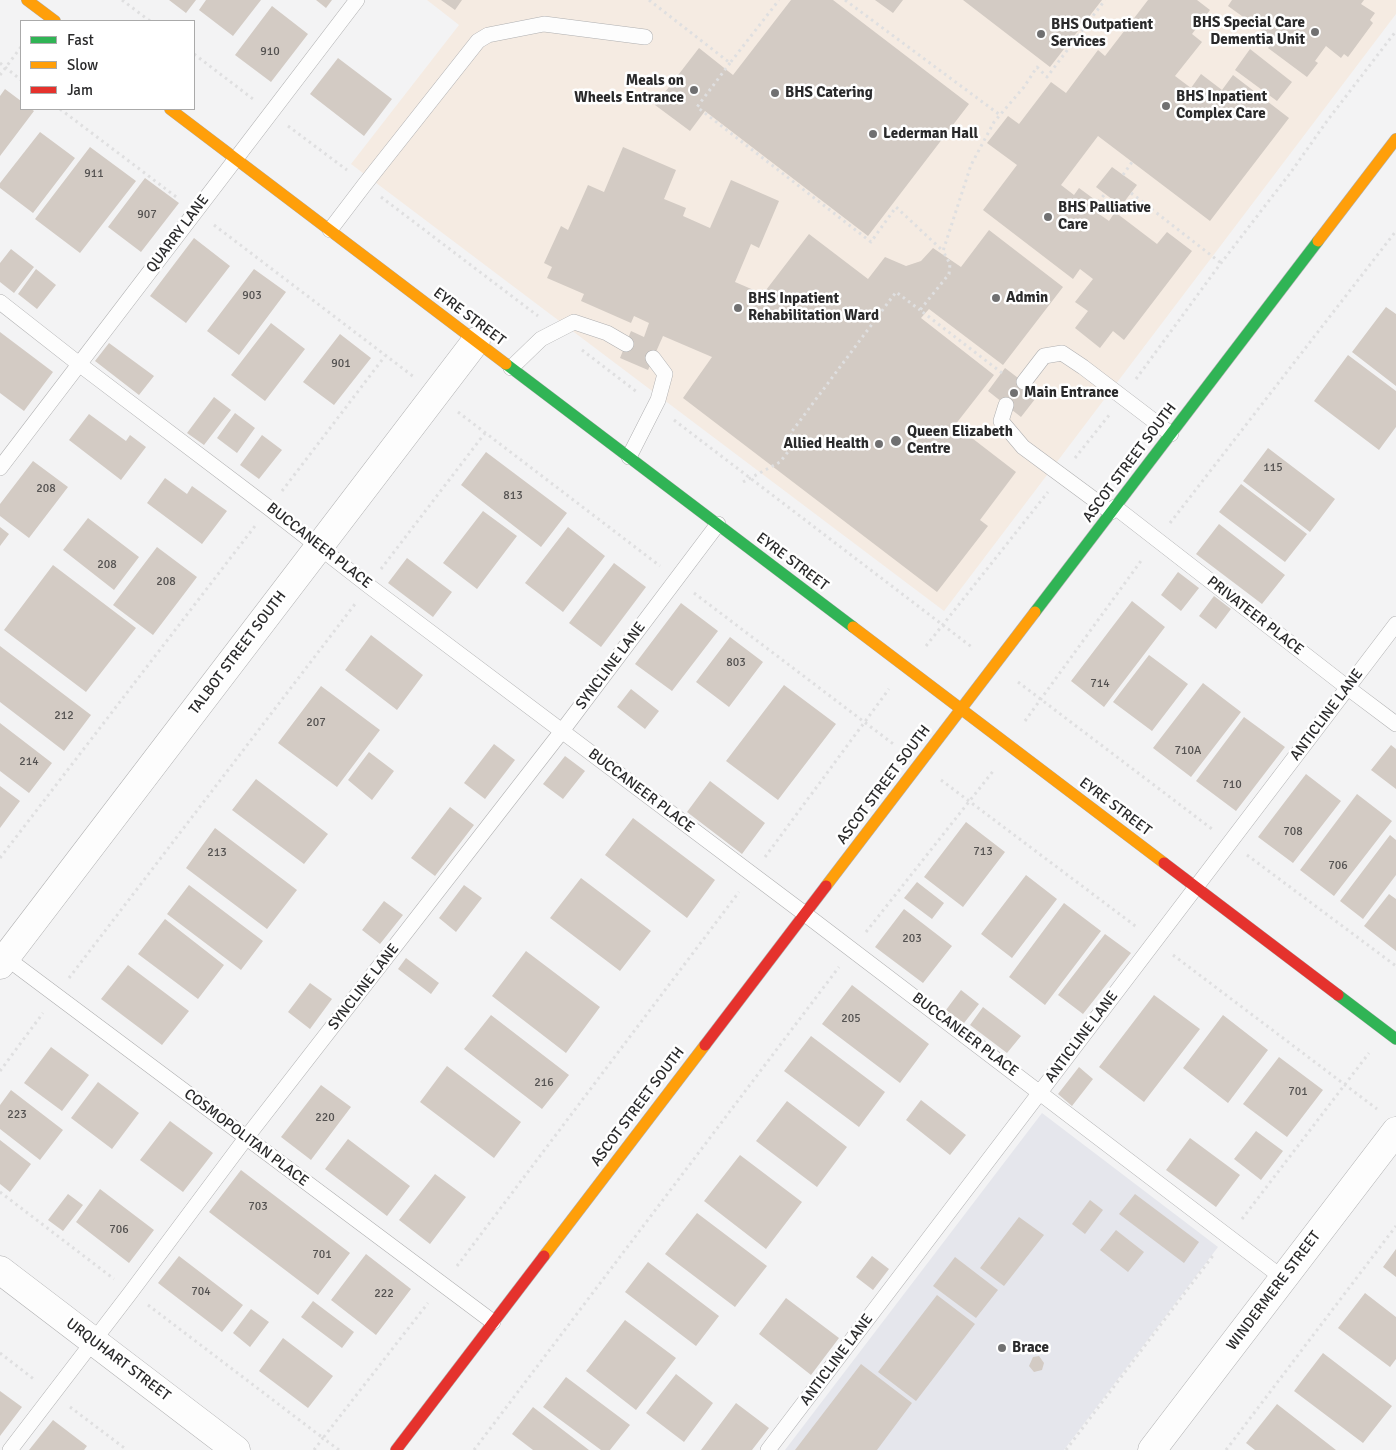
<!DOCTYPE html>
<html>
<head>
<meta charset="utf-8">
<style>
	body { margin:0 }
	#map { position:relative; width:1396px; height:1450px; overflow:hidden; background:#f3f3f4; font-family:Signika,sans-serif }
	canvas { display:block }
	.legend { position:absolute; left:20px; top:20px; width:175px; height:90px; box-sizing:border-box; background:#fff; border:1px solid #aaa; margin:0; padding:6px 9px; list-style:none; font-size:15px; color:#2a2a2b }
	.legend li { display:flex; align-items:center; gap:10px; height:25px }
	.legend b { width:25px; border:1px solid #aaa }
</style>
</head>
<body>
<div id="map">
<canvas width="1396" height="1450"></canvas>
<ul class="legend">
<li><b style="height:6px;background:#30b455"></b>Fast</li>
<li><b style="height:6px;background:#ff9f0a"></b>Slow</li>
<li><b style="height:6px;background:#e5322d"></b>Jam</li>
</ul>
</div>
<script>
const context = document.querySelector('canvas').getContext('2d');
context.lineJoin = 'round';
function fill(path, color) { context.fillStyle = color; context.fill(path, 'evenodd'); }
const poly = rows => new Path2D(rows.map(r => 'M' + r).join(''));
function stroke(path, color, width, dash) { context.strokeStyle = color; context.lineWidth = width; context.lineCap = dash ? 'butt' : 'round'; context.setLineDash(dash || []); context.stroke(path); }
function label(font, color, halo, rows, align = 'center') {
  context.font = font + ' Signika,sans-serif'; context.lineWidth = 5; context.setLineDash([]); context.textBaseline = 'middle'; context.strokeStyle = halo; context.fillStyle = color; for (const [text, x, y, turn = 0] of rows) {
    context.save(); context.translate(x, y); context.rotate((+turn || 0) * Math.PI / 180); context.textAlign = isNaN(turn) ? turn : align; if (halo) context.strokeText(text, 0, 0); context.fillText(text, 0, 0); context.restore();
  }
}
const built = poly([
	[1042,1113,1218,1247,1064,1450,785,1450]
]);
const medical = poly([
	[427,0,1396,0,1396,14,944,611,351,164,459,25]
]);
const building = poly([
	[169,0,196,0,186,13],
	[206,0,261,0,233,36,199,10],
	[316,0,332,0,326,8],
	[441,0,462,0,455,10],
	[791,0,833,0,969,104,868,236,705,111,690,131,655,105,699,48,733,75],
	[875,0,903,0,893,13],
	[963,0,1102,0,1050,67],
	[1148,0,1197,0,1210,10,1192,34,1202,42,1175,76,1191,88,1201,74,1222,90,1233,75,1289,118,1210,221,1098,136,1061,185,1074,195,1079,188,1098,202,1104,207,1099,214,1109,221,1115,212,1157,244,1167,232,1192,251,1124,340,1113,331,1100,348,1075,328,1088,311,1075,302,1093,279,1080,269,1073,279,983,210,1017,165,987,143,1008,116,1019,124,1051,82,1066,93,1098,50,1105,56],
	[1232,0,1364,0,1361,4,1375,13,1370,20,1373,23,1348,57,1344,54,1341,58,1326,46,1315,61,1318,63,1307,77,1268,48,1275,40,1228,6],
	[272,6,308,34,271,82,235,55],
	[1250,49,1292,82,1277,101,1235,70],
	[338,58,392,99,364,136,310,94],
	[5,89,21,101,21,109,31,109,34,111,0,156,0,96],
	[40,132,75,158,33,213,0,188,0,183],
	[90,147,136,181,80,253,35,219],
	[623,147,676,170,664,199,686,208,683,216,710,228,731,180,779,201,759,248,751,244,735,282,763,294,809,234,868,279,885,257,906,266,921,261,933,248,961,267,989,230,1063,287,1003,365,929,309,921,318,994,375,955,425,1016,472,980,520,988,526,937,592,683,398,712,357,663,336,648,370,620,358,631,331,644,337,649,323,634,316,631,323,581,301,584,294,547,278,552,267,544,263,561,226,568,230,588,185,604,192],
	[1112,167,1137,185,1121,206,1096,187],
	[145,178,179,203,141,252,108,227],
	[194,238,230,266,186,323,150,296],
	[11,249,34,267,14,293,0,282,0,263],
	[36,269,56,285,37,309,18,294],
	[254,269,286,292,239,355,207,331],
	[1386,307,1396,314,1396,386,1352,352],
	[271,323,305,349,265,401,231,375],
	[0,332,53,372,24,411,0,393],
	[340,334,371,358,334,405,303,382],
	[109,343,154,376,139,395,95,361],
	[1348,355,1396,391,1396,427,1379,450,1314,401],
	[1005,368,1039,394,1021,417,988,391],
	[214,397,231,410,204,445,187,433],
	[235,413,255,428,237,453,217,438],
	[89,414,126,441,130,435,146,447,121,480,69,440],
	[262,435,282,450,259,479,240,465],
	[1268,448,1335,499,1310,532,1243,481],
	[486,452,567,513,541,547,461,485],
	[33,461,68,487,29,538,0,516,0,504],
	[165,478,187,494,192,486,227,511,202,544,147,503],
	[1241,484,1307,534,1285,562,1219,512],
	[483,511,517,536,477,589,443,563],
	[88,518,139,557,114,590,63,550],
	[1219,524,1285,575,1262,604,1196,554],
	[0,527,9,534,0,546],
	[568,527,605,556,563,612,525,583],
	[157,547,197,577,153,635,113,605],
	[407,558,452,592,433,617,388,583],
	[614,563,646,587,601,647,569,623],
	[53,565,136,628,86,692,4,630],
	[1178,572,1199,588,1181,611,1161,595],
	[1214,596,1231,609,1216,629,1199,616],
	[1132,601,1165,627,1104,707,1071,681],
	[681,603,718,631,672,691,635,664],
	[371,635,423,675,397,710,345,670],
	[730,637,763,662,729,707,696,682],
	[0,646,91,715,64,751,0,702],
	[1149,655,1188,684,1152,731,1113,702],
	[1203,683,1241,712,1191,777,1153,748],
	[784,685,836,724,778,800,726,761],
	[321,686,380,730,337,787,278,743],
	[631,689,659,711,645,729,617,707],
	[1244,717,1285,747,1236,811,1196,781],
	[0,723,52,763,29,793,0,771],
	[494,744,515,760,485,799,464,783],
	[1391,745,1396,749,1396,789,1371,770],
	[369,752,394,771,372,800,348,780],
	[565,756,585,771,563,799,543,784],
	[1306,774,1341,801,1293,863,1258,837],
	[256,779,328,834,304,864,232,810],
	[710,781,765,823,742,854,687,812],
	[0,786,20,801,0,828],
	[1357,794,1392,821,1334,896,1300,870],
	[450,807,474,825,435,876,411,858],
	[633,818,715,880,687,918,605,855],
	[966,822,1005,852,963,907,924,877],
	[215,828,297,890,267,929,186,868],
	[1390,835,1396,840,1396,875,1363,919,1340,901],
	[1026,875,1057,899,1012,958,981,934],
	[581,878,651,931,620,971,550,918],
	[917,882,944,903,932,919,904,898],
	[189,885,263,941,241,970,167,914],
	[464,885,482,898,456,932,439,918],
	[1389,894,1396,899,1396,951,1364,926],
	[384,901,403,915,380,944,362,930],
	[1064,903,1101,931,1045,1005,1009,977],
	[904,909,952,946,923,983,875,947],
	[165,919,224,965,198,999,138,954],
	[1105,934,1131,953,1083,1014,1058,995],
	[526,951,600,1007,566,1053,492,996],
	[406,958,439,983,431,994,398,969],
	[128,965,189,1011,162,1045,101,999],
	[310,983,332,999,310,1029,288,1012],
	[852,985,929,1044,900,1083,822,1024],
	[961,990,979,1004,964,1023,946,1010],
	[1154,995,1200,1029,1144,1102,1099,1067],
	[983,1007,1021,1036,1007,1053,970,1025],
	[491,1015,569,1075,542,1109,464,1049],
	[1223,1015,1268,1050,1228,1103,1183,1068],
	[811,1036,885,1092,859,1127,784,1071],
	[51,1047,89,1075,62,1111,24,1083],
	[1279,1057,1323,1090,1287,1137,1243,1104],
	[447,1066,521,1122,494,1158,420,1102],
	[1079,1067,1093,1079,1072,1106,1058,1094],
	[98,1082,139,1113,112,1149,71,1118],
	[321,1085,351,1107,311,1160,281,1137],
	[11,1090,63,1130,40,1160,0,1129,0,1105],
	[921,1100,966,1135,950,1155,906,1120],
	[787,1101,847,1147,817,1187,756,1141],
	[170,1121,213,1153,183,1192,140,1160],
	[1256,1131,1283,1151,1261,1180,1234,1159],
	[1190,1138,1240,1175,1216,1207,1166,1170],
	[348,1139,410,1186,387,1216,325,1169],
	[0,1140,31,1164,10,1192,0,1184],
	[740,1155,802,1202,766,1249,704,1201],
	[241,1170,350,1253,318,1295,209,1212],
	[435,1174,466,1197,430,1244,399,1220],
	[100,1189,154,1230,129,1263,76,1222],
	[68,1194,83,1205,63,1231,48,1220],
	[1135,1194,1199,1242,1184,1263,1119,1214],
	[1090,1200,1103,1210,1085,1234,1072,1224],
	[697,1213,767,1266,735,1307,665,1254],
	[1019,1217,1044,1235,1004,1286,980,1268],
	[1116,1230,1144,1252,1128,1272,1100,1250],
	[1396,1249,1396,1277,1383,1267],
	[366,1254,411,1289,376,1335,331,1300],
	[179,1256,243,1305,222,1332,158,1283],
	[872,1256,889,1269,873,1290,856,1277],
	[955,1257,998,1290,976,1318,933,1286],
	[648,1262,719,1316,696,1346,625,1292],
	[1365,1293,1396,1317,1396,1359,1390,1367,1338,1328],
	[937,1295,975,1324,916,1401,878,1372],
	[786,1298,839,1338,811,1375,759,1334],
	[313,1301,354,1332,342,1348,301,1317],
	[251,1309,269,1322,250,1347,233,1333],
	[625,1320,676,1358,636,1410,586,1371],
	[283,1338,333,1376,308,1408,259,1371],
	[1323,1353,1392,1406,1363,1443,1294,1391],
	[1039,1356,1044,1363,1042,1370,1034,1372,1029,1366,1033,1357],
	[861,1364,912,1403,877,1450,795,1450],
	[676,1374,713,1403,684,1442,646,1413],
	[566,1377,630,1425,610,1450,601,1450,543,1407],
	[0,1391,22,1407,0,1436],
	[736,1403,769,1428,752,1450,701,1450],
	[1277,1404,1336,1450,1255,1450,1246,1443],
	[533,1407,589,1450,533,1450,512,1434],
	[53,1420,87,1446,84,1450,29,1450]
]);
const path = poly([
	[122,0,150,21],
	[649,0,730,63,779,0],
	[845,0,1000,115],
	[194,54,253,99],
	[0,63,21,80],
	[730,63,697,107,871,242,896,207,943,251],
	[0,75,21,47],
	[60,109,179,199],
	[288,126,347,170],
	[1123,175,1132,162],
	[1131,193,1221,263],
	[381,197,538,316],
	[1098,202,1105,194],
	[214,225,414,377],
	[582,350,637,392],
	[1002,373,920,310,949,274,950,264,943,251,971,165,994,122,1024,87,1037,67,1047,77,1105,0],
	[1136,379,1215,271,1291,172,1327,121,1396,31],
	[458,412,660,566],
	[674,420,973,648],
	[1075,458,1110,414],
	[743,482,780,462,798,439,790,434,896,292,920,310],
	[282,491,385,356],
	[1170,523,1396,231],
	[381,569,485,433],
	[694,593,896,746],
	[926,646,1048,492],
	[1018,682,1212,829],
	[1025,721,1143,558],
	[941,780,1138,928],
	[1247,855,1396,966],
	[765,857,889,689],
	[0,858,255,526],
	[866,932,994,770],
	[1173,955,1377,1109],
	[69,978,355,604],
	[0,1071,43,1013],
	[0,1192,114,1279],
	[1242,1219,1369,1053],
	[457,1266,739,892],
	[148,1305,323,1438,428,1303],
	[0,1353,35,1380],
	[70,1407,127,1450],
	[314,1450,323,1438,339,1450],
	[474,1450,839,967],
	[1066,1450,1215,1253],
	[1226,1450,1396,1226]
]);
const lane = poly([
	[330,230,365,184,478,41,488,35,544,24,645,37],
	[0,302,79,364,269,508,369,586,805,914,1284,1279],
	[511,368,541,339,574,322,607,333,626,344],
	[1024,382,1044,356,1062,353,1083,367,1171,434],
	[1006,405,1001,421,1023,447,1111,512],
	[629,457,658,400,665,374,653,358],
	[0,468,357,0],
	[1115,507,1348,688,1396,724],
	[1,954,493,1322],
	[10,1450,131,1292,246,1138,562,731,718,524],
	[768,1450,1396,624]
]);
const street = poly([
	[0,965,476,341],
	[0,1270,236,1450],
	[1152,1450,1396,1131]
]);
const fast = poly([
	[506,364,853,627],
	[1035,612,1318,241],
	[1338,995,1396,1039]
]);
const slow = poly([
	[27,0,55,21],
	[170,109,506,364],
	[1318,241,1396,139],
	[853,627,1164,863],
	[826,886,1035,612],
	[544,1256,705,1045]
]);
const jam = poly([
	[1164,863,1338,995],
	[705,1045,826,886],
	[396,1450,544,1256]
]);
const markers = [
	[1315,32,5,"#707071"],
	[1041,34,5,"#707071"],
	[694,90,5,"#707071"],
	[775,93,5,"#707071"],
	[1166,106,5,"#707071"],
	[873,134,5,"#707071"],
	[1048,217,5,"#707071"],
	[996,298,5,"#707071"],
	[738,308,5,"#707071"],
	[1014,393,5,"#707071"],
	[896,441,6,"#707071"],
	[879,444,5,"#707071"],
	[1002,1348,5,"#707071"]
];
const numberNames = [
	["910",270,52],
	["911",94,174],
	["907",147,215],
	["903",252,296],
	["901",341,364],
	["115",1273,468],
	["208",46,489],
	["813",513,496],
	["208",107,565],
	["208",166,582],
	["803",736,663],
	["714",1100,684],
	["212",64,716],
	["207",316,723],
	["710A",1188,751],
	["214",29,762],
	["710",1232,785],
	["708",1293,832],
	["713",983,852],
	["213",217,853],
	["706",1338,866],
	["203",912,939],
	["205",851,1019],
	["216",544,1083],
	["701",1298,1092],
	["223",17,1115],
	["220",325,1118],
	["703",258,1207],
	["706",119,1230],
	["701",322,1255],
	["704",201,1292],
	["222",384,1294]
];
const poiNames = [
	["BHS Special Care",1305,23,"right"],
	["Dementia Unit",1305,40,"right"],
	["BHS Outpatient",1051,25],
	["Services",1051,42],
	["Meals on",684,81,"right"],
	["Wheels Entrance",684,98,"right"],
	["BHS Catering",785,93],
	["BHS Inpatient",1176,97],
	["Complex Care",1176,114],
	["Lederman Hall",883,134],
	["BHS Palliative",1058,208],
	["Care",1058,225],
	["Admin",1006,298],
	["BHS Inpatient",748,299],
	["Rehabilitation Ward",748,316],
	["Main Entrance",1024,393],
	["Queen Elizabeth",907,432],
	["Centre",907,449],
	["Allied Health",869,444,"right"],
	["Brace",1012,1348]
];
const streetNames = [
	["QUARRY LANE",178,234,-53],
	["EYRE STREET",469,317,37],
	["ASCOT STREET SOUTH",1130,463,-53],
	["BUCCANEER PLACE",319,546,38],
	["EYRE STREET",792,562,37],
	["PRIVATEER PLACE",1255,616,38],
	["TALBOT STREET SOUTH",238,653,-53],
	["SYNCLINE LANE",611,666,-53],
	["ANTICLINE LANE",1327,715,-53],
	["ASCOT STREET SOUTH",884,785,-53],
	["BUCCANEER PLACE",641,791,37],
	["EYRE STREET",1115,807,37],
	["SYNCLINE LANE",364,987,-52],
	["BUCCANEER PLACE",965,1035,37],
	["ANTICLINE LANE",1082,1037,-53],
	["ASCOT STREET SOUTH",638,1107,-53],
	["COSMOPOLITAN PLACE",246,1138,37],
	["WINDERMERE STREET",1274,1291,-53],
	["URQUHART STREET",118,1360,37],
	["ANTICLINE LANE",837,1360,-53]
];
fill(built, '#e5e6ec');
fill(medical, '#f5ebe2');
fill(building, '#d3cbc4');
stroke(lane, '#afafb0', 16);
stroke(street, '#afafb0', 29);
stroke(fast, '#afafb0', 12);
stroke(slow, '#afafb0', 12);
stroke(jam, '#afafb0', 12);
stroke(path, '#dfdfe0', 3, [2.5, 4]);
stroke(lane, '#fdfdfd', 15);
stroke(street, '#fdfdfd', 28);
stroke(fast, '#30b455', 11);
stroke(slow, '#ff9f0a', 11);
stroke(jam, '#e5322d', 11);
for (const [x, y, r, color] of markers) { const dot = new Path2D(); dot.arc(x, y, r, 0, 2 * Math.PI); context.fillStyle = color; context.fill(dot); stroke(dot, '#fff', 2); }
label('12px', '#545251', null, numberNames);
label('bold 15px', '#2a2a2b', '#fff', poiNames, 'left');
label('15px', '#2a2a2b', '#fff', streetNames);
</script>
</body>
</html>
